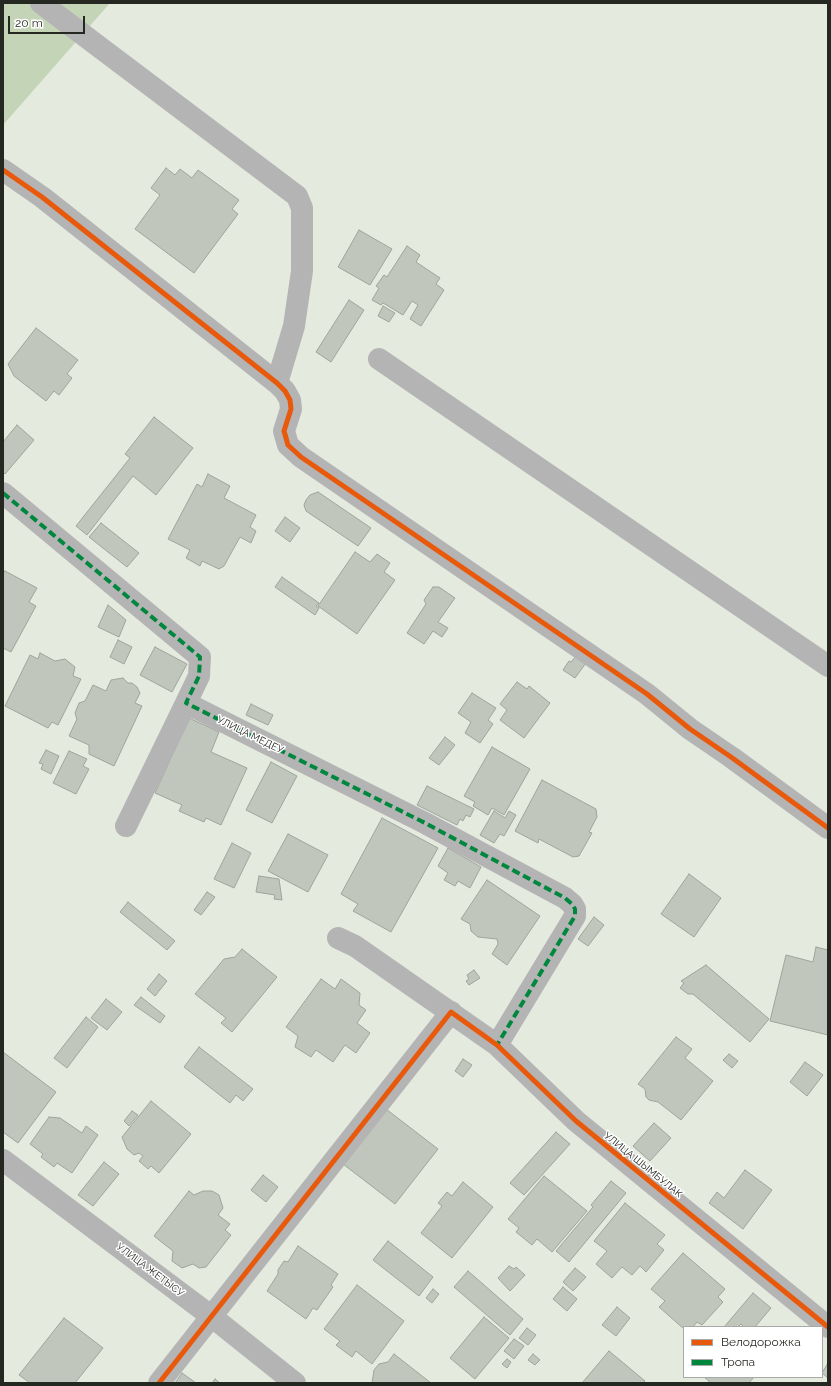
<!DOCTYPE html>
<html>
<head>
<meta charset="utf-8">
<style>
	body { margin:0 }
	#map { position:relative; width:831px; height:1386px; overflow:hidden; background:#e4eade; font-family:Raleway,sans-serif }
	canvas { display:block }
	.frame { position:absolute; inset:0; border:4px solid #242820; pointer-events:none }
	.legend { position:absolute; left:683px; top:1326px; width:140px; height:52px; box-sizing:border-box; background:#fff; border:1px solid #a7a9a6; margin:0; padding:5px 7px; list-style:none; font-size:12px; color:#242820 }
	.legend li { display:flex; align-items:center; gap:8px; height:20px }
	.legend b { width:20px; border:1px solid #a7a9a6 }
	.scale { position:absolute; left:8px; top:16px; width:77px; height:18px; box-sizing:border-box; border:2px solid #242820; border-top:0; padding-left:5px; font-size:12px; line-height:14px; white-space:nowrap; color:#242820; -webkit-text-stroke:3px #fff; paint-order:stroke }
</style>
</head>
<body>
<div id="map">
<canvas width="831" height="1386"></canvas>
<div class="frame"></div>
<ul class="legend">
<li><b style="height:5px;background:#e8590c"></b>Велодорожка</li>
<li><b style="height:5px;background:#00873e"></b>Тропа</li>
</ul>
<div class="scale">20 m</div>
</div>
<script>
const context = document.querySelector('canvas').getContext('2d');
context.lineJoin = 'round';
function fill(path, color) { context.fillStyle = color; context.fill(path, 'evenodd'); }
const poly = rows => new Path2D(rows.map(r => 'M' + r).join(''));
function stroke(path, color, width, dash) { context.strokeStyle = color; context.lineWidth = width; context.lineCap = dash ? 'butt' : 'round'; context.setLineDash(dash || []); context.stroke(path); }
function label(font, color, halo, rows, align = 'center') {
  context.font = font + ' Raleway,sans-serif'; context.lineWidth = 3; context.setLineDash([]); context.textBaseline = 'middle'; context.strokeStyle = halo; context.fillStyle = color; for (const [text, x, y, turn = 0] of rows) {
    context.save(); context.translate(x, y); context.rotate((+turn || 0) * Math.PI / 180); context.textAlign = isNaN(turn) ? turn : align; if (halo) context.strokeText(text, 0, 0); context.fillText(text, 0, 0); context.restore();
  }
}
const green = poly([
	[3,3,110,3,3,125]
]);
const building = poly([
	[166,168,175,175,180,169,192,178,198,170,239,200,232,209,238,214,194,273,135,229,160,195,151,188,166,168],
	[359,230,392,249,370,285,338,267,359,230],
	[407,246,420,255,416,262,440,278,436,284,444,290,421,326,410,319,418,305,412,301,403,315,383,303,381,305,372,300,379,288,376,286,384,275,387,277,407,246],
	[349,300,364,310,331,362,316,352,349,300],
	[383,306,395,313,389,322,378,316,383,306],
	[36,328,78,360,67,374,72,378,59,395,54,391,46,401,14,376,8,364,36,328],
	[154,417,193,448,156,495,133,476,87,535,76,526,130,458,125,454,154,417],
	[17,425,34,440,5,474,3,472,3,442,17,425],
	[208,474,230,486,224,498,256,515,250,527,256,531,251,543,240,537,224,566,219,569,202,561,200,566,186,558,190,550,168,539,197,484,202,487,208,474],
	[318,492,371,528,358,546,306,511,304,505,306,500,310,495,318,492],
	[285,517,300,528,290,542,275,531,285,517],
	[101,523,139,553,127,567,89,537,101,523],
	[355,552,370,562,377,554,390,563,384,572,395,580,357,634,318,606,355,552],
	[5,571,37,588,29,602,36,606,11,652,3,648,3,574,5,571],
	[282,577,319,603,316,606,319,608,315,615,275,587,282,577],
	[433,587,439,587,455,598,438,622,448,628,442,637,433,631,424,644,407,633,426,604,424,600,433,587],
	[108,605,126,620,119,637,98,627,108,605],
	[118,640,132,647,124,664,110,657,118,640],
	[155,647,187,664,172,692,140,675,155,647],
	[40,653,55,661,65,659,75,667,73,676,81,679,58,725,52,722,48,728,5,706,30,655,38,659,40,653],
	[576,656,586,663,575,678,563,670,569,661,571,662,576,656],
	[123,678,128,683,132,683,137,687,140,693,135,703,142,706,114,766,89,754,89,745,69,736,77,719,75,713,79,703,85,701,93,685,106,691,111,680,123,678],
	[517,682,527,689,529,686,550,703,524,738,500,720,507,710,500,704,517,682],
	[472,693,496,708,488,720,493,724,480,743,465,733,471,722,458,713,472,693],
	[251,704,273,715,268,725,246,715,251,704],
	[189,718,219,732,211,752,247,768,221,825,206,818,204,822,179,811,182,805,155,793,189,718],
	[445,737,455,745,439,765,429,758,445,737],
	[492,747,530,769,504,815,492,808,488,815,473,806,475,802,464,796,492,747],
	[46,750,59,756,51,774,41,769,43,764,39,763,46,750],
	[69,751,87,759,83,766,89,769,76,794,53,783,69,751],
	[271,762,297,776,272,823,246,810,271,762],
	[542,780,596,809,597,817,589,832,592,833,579,856,573,857,539,839,538,843,515,831,542,780],
	[427,786,474,809,470,817,466,815,463,821,460,819,457,825,417,805,427,786],
	[494,811,505,818,509,811,516,815,504,836,500,834,494,843,480,835,494,811],
	[382,818,438,848,391,932,353,911,358,904,341,894,382,818],
	[288,834,328,855,308,892,268,871,288,834],
	[232,843,251,853,234,888,214,879,232,843],
	[448,848,481,867,470,888,458,881,455,886,444,880,448,873,438,866,448,848],
	[689,874,721,898,694,937,661,914,689,874],
	[259,876,279,879,282,900,274,899,275,895,256,892,259,876],
	[487,880,540,916,507,965,492,954,498,944,497,939,478,937,471,931,470,924,461,919,487,880],
	[207,892,215,897,201,915,194,910,207,892],
	[128,902,175,941,167,950,120,912,128,902],
	[594,917,604,925,588,946,578,939,594,917],
	[816,947,828,950,828,1035,770,1021,786,955,813,962,816,947],
	[242,949,277,977,232,1032,221,1023,226,1018,195,994,224,959,235,957,242,949],
	[706,965,769,1019,750,1042,693,994,688,994,680,988,684,983,681,981,706,965],
	[474,970,480,978,469,985,466,981,469,979,467,975,474,970],
	[159,974,167,981,155,996,147,989,159,974],
	[321,979,335,989,341,979,360,993,359,1005,366,1010,357,1023,370,1033,356,1053,345,1045,333,1062,316,1050,311,1057,295,1047,298,1036,286,1027,321,979],
	[141,997,165,1016,160,1023,134,1005,141,997],
	[106,999,122,1012,107,1030,91,1018,106,999],
	[86,1017,98,1027,67,1068,54,1058,86,1017],
	[676,1037,692,1049,685,1058,713,1081,681,1120,658,1102,649,1100,646,1097,645,1089,638,1084,676,1037],
	[199,1047,253,1089,243,1101,236,1095,230,1103,184,1067,199,1047],
	[3,1052,56,1092,18,1143,3,1132,3,1052],
	[729,1054,738,1061,732,1068,723,1060,729,1054],
	[463,1059,472,1065,463,1077,455,1071,463,1059],
	[805,1062,823,1075,807,1096,790,1082,805,1062],
	[151,1101,191,1134,159,1173,151,1166,148,1169,139,1161,143,1156,139,1153,134,1155,127,1149,122,1137,151,1101],
	[386,1109,438,1149,395,1204,343,1164,386,1109],
	[132,1111,138,1115,129,1126,124,1121,132,1111],
	[49,1117,60,1118,82,1133,86,1126,98,1135,72,1173,57,1163,54,1167,41,1157,43,1154,30,1144,49,1117],
	[654,1123,671,1138,650,1161,633,1146,654,1123],
	[556,1132,570,1144,524,1195,510,1183,556,1132],
	[104,1162,119,1174,93,1206,78,1195,104,1162],
	[745,1170,772,1190,743,1229,709,1203,717,1192,724,1198,745,1170],
	[263,1175,278,1187,266,1202,251,1190,263,1175],
	[544,1176,587,1211,552,1252,537,1239,532,1245,516,1232,519,1228,508,1219,544,1176],
	[611,1181,626,1193,569,1262,556,1251,593,1207,591,1205,611,1181],
	[463,1182,493,1207,452,1258,421,1233,442,1206,438,1203,447,1192,452,1196,463,1182],
	[189,1191,194,1195,203,1191,212,1191,219,1195,223,1208,218,1215,230,1224,225,1230,231,1235,206,1267,199,1268,193,1264,182,1268,172,1261,173,1251,154,1236,189,1191],
	[625,1203,665,1235,657,1244,664,1250,646,1272,640,1266,632,1275,622,1267,612,1278,596,1264,607,1251,594,1241,625,1203],
	[388,1241,433,1277,419,1296,373,1260,388,1241],
	[298,1246,338,1274,331,1285,333,1287,317,1310,313,1308,306,1319,267,1291,278,1274,278,1270,284,1261,288,1262,298,1246],
	[683,1253,725,1289,718,1297,723,1302,702,1325,697,1322,693,1327,684,1327,684,1329,659,1307,665,1301,651,1289,683,1253],
	[509,1266,514,1269,516,1267,525,1275,510,1291,498,1278,509,1266],
	[575,1268,586,1277,573,1291,563,1282,575,1268],
	[468,1271,523,1319,510,1335,454,1287,468,1271],
	[357,1285,404,1321,372,1364,356,1351,352,1357,336,1345,340,1341,324,1329,357,1285],
	[563,1287,577,1299,567,1311,553,1299,563,1287],
	[433,1289,439,1294,432,1303,426,1298,433,1289],
	[753,1293,771,1308,755,1327,744,1327,741,1324,738,1327,724,1327,753,1293],
	[617,1307,630,1318,616,1336,602,1325,617,1307],
	[484,1317,509,1338,475,1379,450,1358,484,1317],
	[64,1318,103,1348,75,1383,30,1383,19,1375,64,1318],
	[527,1328,536,1335,528,1345,519,1338,527,1328],
	[514,1339,524,1346,514,1359,504,1351,514,1339],
	[609,1351,645,1381,643,1383,582,1383,609,1351],
	[394,1354,431,1383,372,1383,374,1370,379,1364,388,1362,394,1354],
	[533,1354,540,1360,535,1365,528,1360,533,1354],
	[507,1359,511,1362,507,1368,502,1364,507,1359],
	[828,1363,828,1378,822,1373,828,1363],
	[182,1373,196,1383,175,1383,182,1373],
	[704,1377,754,1377,749,1383,709,1383,709,1381,704,1377],
	[215,1379,220,1383,212,1383,215,1379]
]);
const minor = poly([
	[41,3,297,196,302,208,302,271,294,326,277,383],
	[3,170,42,197,277,383,285,391,290,400,291,409,284,431,288,445,301,457,647,694,690,729,731,757,828,828],
	[379,359,828,666],
	[3,493,200,657,199,676,186,703,425,823,565,898,572,904,575,909,575,916,497,1045],
	[126,826,186,703],
	[338,938,355,946,497,1045,576,1121,828,1327],
	[3,1160,211,1316,295,1383],
	[159,1383,451,1012]
]);
const quiet = poly([
	[3,493,200,657,199,676,186,703,425,823,565,898,572,904,575,909,575,916,497,1045,500,1047]
]);
const cycleway = poly([
	[3,170,42,197,277,383,285,391,290,400,291,409,284,431,288,445,301,457,647,694,690,729,731,757,828,828],
	[159,1383,451,1012,497,1045,576,1121,828,1327]
]);
const streetNames = [
	["УЛИЦА МЕДЕУ",250,735,26],
	["УЛИЦА ШЫМБУЛАК",643,1165,39],
	["УЛИЦА ЖЕТЫСУ",150,1270,37]
];
fill(green, '#c4d4b6');
fill(building, '#c1c6bd');
stroke(building, '#9fa49b', 1);
stroke(minor, '#b4b4b5', 22);
stroke(quiet, '#00873e', 4, [8, 4]);
stroke(cycleway, '#e8590c', 5);
label('10px', '#242820', '#fff', streetNames);
</script>
</body>
</html>
